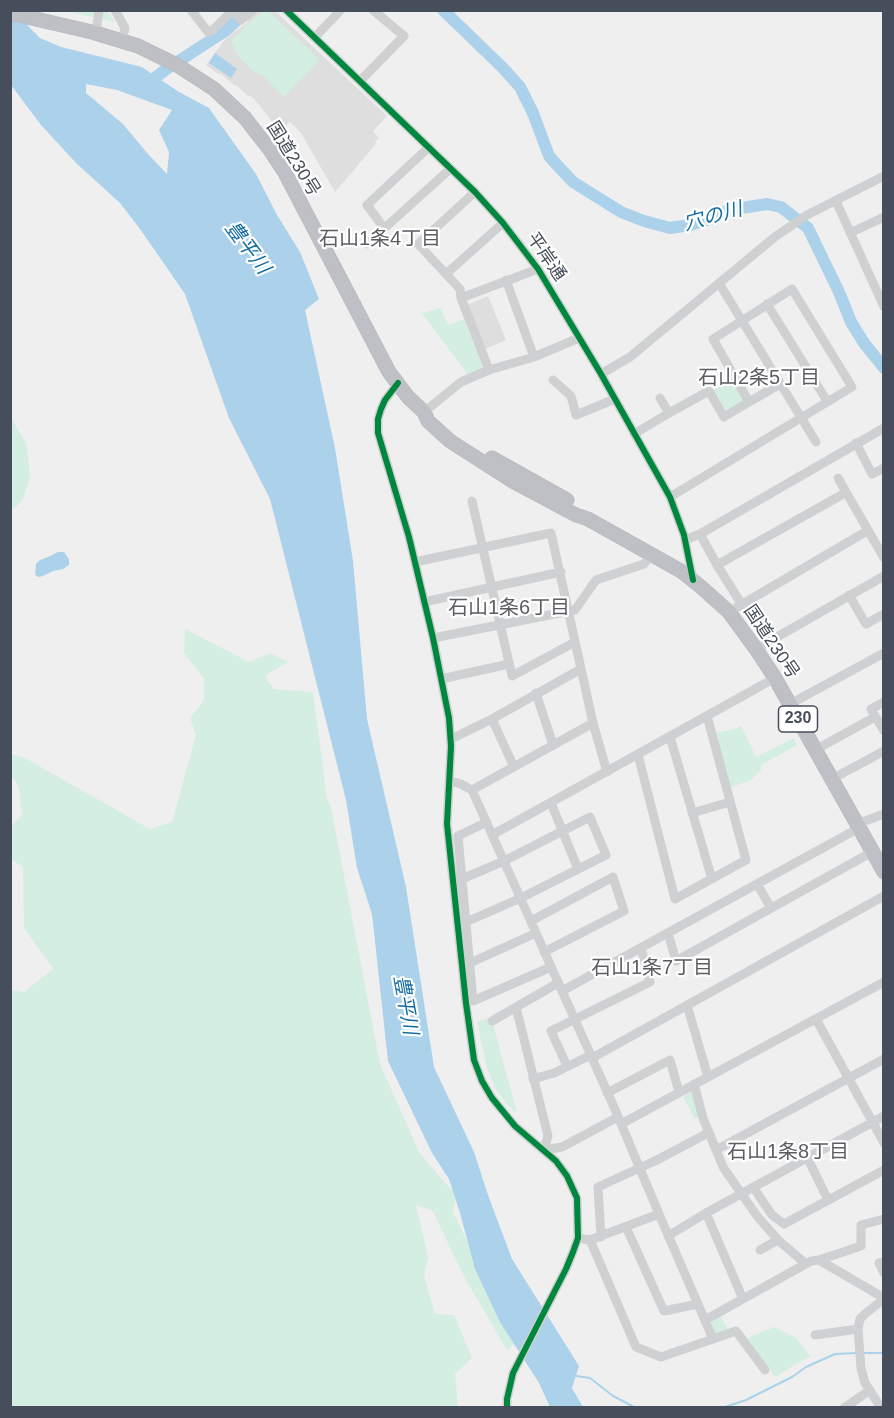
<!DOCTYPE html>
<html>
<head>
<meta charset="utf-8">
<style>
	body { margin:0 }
	#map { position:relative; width:894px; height:1418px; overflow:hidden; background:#f0efef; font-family:Helvetica,sans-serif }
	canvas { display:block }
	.frame { position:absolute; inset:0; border:12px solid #474e5b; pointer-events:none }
</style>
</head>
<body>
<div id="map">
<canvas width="894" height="1418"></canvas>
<div class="frame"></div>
</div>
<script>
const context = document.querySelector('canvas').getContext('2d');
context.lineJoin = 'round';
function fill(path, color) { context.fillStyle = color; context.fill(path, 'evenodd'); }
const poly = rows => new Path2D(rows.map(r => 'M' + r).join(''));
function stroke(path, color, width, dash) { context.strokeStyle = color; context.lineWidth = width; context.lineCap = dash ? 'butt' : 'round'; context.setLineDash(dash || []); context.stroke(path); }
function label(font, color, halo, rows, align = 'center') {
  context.font = font + ' Helvetica,"Noto Sans JP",sans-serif'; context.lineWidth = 4.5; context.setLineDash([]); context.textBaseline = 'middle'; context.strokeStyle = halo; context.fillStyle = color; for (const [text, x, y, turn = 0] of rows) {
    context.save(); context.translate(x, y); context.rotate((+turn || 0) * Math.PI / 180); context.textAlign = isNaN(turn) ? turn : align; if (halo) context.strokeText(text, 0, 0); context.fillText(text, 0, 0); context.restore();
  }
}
const education = poly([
	[259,11,275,11,387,116,373,131,379,138,375,142,376,144,335,192,301,133,290,122,279,131,260,106,251,96,248,96,236,85,235,86,220,73,218,74,206,65,226,38,248,22,246,20],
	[488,296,506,340,483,350,465,306]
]);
const green = poly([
	[65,11,107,11,115,22],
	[263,11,268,11,318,58,316,60,318,62,284,97,263,76,253,71,239,57,231,41,253,19],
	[441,308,448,325,464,319,483,367,482,370,468,375,422,313],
	[732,379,745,400,726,411,714,390],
	[10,416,27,445,30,479,22,501,11,511],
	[185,629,249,662,270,653,288,662,265,676,274,689,313,692,327,799,331,807,380,1064,420,1154,456,1195,453,1212,516,1343,507,1350,462,1273,433,1211,416,1205,428,1257,424,1275,435,1314,454,1315,472,1358,455,1374,458,1407,11,1407,11,990,24,992,53,969,24,928,23,867,11,859,11,826,22,815,19,787,11,775,10,754,25,758,150,829,172,822,196,735,190,718,204,700,204,679,184,653],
	[741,726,756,757,794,738,797,745,761,765,761,770,750,781,730,787,714,733,731,730],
	[489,1018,493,1024,517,1113,506,1104,494,1086,486,1065,477,1022],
	[690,1092,693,1093,699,1116,695,1119,683,1097],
	[721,1316,728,1329,715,1335,711,1323,713,1320],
	[774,1327,795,1337,810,1356,775,1377,747,1338]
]);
const water = poly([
	[11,11,13,11,40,38,61,47,142,67,179,92,209,108,256,174,277,215,300,252,319,299,305,310,335,448,353,561,367,719,406,887,434,1067,474,1152,488,1195,512,1259,579,1366,572,1388,583,1407,550,1407,539,1383,500,1322,475,1269,460,1213,449,1179,432,1153,388,1061,372,914,357,868,346,800,270,499,229,418,185,294,140,229,120,203,76,163,41,125,11,85],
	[86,84,117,90,172,110,159,130,169,152,167,174,148,154,123,124,86,93],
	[215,53,237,69,231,78,209,63],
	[58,552,64,552,69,559,69,565,63,569,53,571,43,576,38,577,35,575,36,564,40,560,48,557]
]);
const stream = poly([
	[862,1353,884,1353],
	[576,1376,590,1378,613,1396,636,1408],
	[722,1408,746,1400,792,1377,806,1367,835,1354,857,1353]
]);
const river = poly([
	[443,10,503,68,520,87,533,113,549,156,558,166,573,182,621,212,644,221,670,228,690,225,710,219,729,210,767,204,781,207,808,228,839,292,851,322,864,343,884,368],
	[145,86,165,70,225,31,247,11]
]);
const minor = poly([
	[115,10,125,28,122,41],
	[191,10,208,32,213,30,233,10],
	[286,10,475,192,503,223,538,269,601,374,670,497,684,535,693,580],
	[233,11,241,20,253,10],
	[96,33,99,10],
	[315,37,341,10],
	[360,81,404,36,373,10],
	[475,192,418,244,460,289,461,298,489,370],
	[836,201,884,307],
	[384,228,367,205,429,147],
	[850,233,884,217],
	[367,244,450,169],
	[446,274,503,223],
	[719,283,816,442],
	[461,298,538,269],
	[767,304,827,401],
	[534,357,579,338],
	[601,374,630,357,776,236,807,215,884,176],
	[553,380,571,396,576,415,615,399],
	[398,383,385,400,381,409,378,419,378,433,409,537,433,638,449,718,451,746,447,824,466,1003,474,1060,482,1081,492,1098,515,1126,556,1161,567,1176,577,1198,578,1238,573,1252,566,1269,513,1373,507,1399,507,1408],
	[424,412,461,382,489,370,534,357,506,280],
	[669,413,709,391,724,417,749,402],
	[634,434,669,413,660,398],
	[856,443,872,474,884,468],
	[838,478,884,558],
	[670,497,852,387,792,289,713,339,749,402,780,384],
	[472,501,512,676,575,642],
	[700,534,884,428],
	[685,540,700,534,717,565,742,605],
	[415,562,551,533,593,723,607,772],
	[717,565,845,493],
	[849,595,866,624,884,614],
	[424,602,561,572],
	[729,612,867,531],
	[433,638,575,610,596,580,644,564,652,555],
	[756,649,884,576],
	[441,679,509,664],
	[536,693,553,745],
	[884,702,871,709,884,731],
	[790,704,884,653],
	[492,719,514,767],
	[670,737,712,879],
	[451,739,492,719,581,669],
	[815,750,875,717],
	[638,755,675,899,746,860,707,716],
	[832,779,884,751],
	[450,781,461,784,472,790,614,1107,659,1214,590,1240,578,1238],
	[472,790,593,723],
	[551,803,578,869],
	[692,813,730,802],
	[487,822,458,836,473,1001,551,967],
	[857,824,884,814],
	[492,835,775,678],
	[462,879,504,861,590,817,606,855,521,898,466,922],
	[757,884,771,908],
	[531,921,613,877,624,911,544,952],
	[668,933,676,961,872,852],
	[470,963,536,933],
	[562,991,859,828],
	[687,1005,708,1077],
	[516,1007,548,1136,544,1150,562,1147,618,1117],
	[816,1019,884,1143],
	[492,1021,558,983],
	[592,1058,884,896],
	[567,1066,551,1031,650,982,641,948],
	[533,1079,554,1073,591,1055],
	[694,1084,703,1118,723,1167,757,1216,778,1240,806,1264],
	[607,1093,670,1060,679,1092],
	[621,1124,884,982],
	[716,1150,884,1059],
	[807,1157,828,1200],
	[753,1187,772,1215,784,1224,884,1170],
	[706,1213,743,1299],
	[659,1214,713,1339],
	[626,1227,664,1311,698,1304],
	[668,1236,706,1213,884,1116],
	[601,1237,598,1187,657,1160,708,1133],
	[590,1240,636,1347,661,1357,736,1331,765,1370],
	[760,1250,778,1240],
	[819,1260,884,1298],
	[884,1262,879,1263,884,1273],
	[705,1320,811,1261,819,1260,861,1246,861,1225,884,1219],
	[815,1335,858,1329],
	[844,1408,870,1390],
	[881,1408,865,1383,861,1368,858,1329,860,1319,866,1313,884,1299]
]);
const highway = poly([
	[10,13,92,32,138,46,177,65,214,89,245,118,270,150,284,171,389,372,408,397,424,412,428,421,450,441,514,482,576,515,588,519,681,571,701,587,729,612,756,649,775,678,884,872],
	[492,458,567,500]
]);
const cycleway = poly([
	[286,10,475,192,503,223,538,269,601,374,670,497,684,535,693,580],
	[398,383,385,400,381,409,378,419,378,433,409,537,433,638,449,718,451,746,447,824,466,1003,474,1060,482,1081,492,1098,515,1126,556,1161,567,1176,577,1198,578,1238,573,1252,566,1269,513,1373,507,1399,507,1408]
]);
const shields = [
	[798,719,39]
];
const shieldNames = [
	["230",798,719]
];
const streetNames = [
	["国道230号",293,159,58],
	["平岸通",546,257,55],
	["国道230号",771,642,56]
];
const waterNames = [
	["穴の川",713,217,-15],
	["豊平川",247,248,53],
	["豊平川",405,1005,80]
];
const neighbourhoodNames = [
	["石山1条4丁目",380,239],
	["石山2条5丁目",759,378],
	["石山1条6丁目",509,608],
	["石山1条7丁目",652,968],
	["石山1条8丁目",788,1152]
];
fill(education, '#dededf');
fill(green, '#d4eee2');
fill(water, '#abd2ea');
stroke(stream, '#abd2ea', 2);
stroke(river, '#abd2ea', 12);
stroke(highway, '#b5b7be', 15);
stroke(minor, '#ced0d2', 9);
stroke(highway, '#bec0c6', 14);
stroke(cycleway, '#00873e', 6);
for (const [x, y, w] of shields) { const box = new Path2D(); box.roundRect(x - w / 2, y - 13, w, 26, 4.5); context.fillStyle = '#fff'; context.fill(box); stroke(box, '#474e5b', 1.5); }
label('bold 16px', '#474e5b', null, shieldNames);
label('18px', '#474e5b', '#fff', streetNames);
label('italic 20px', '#126ca3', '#fff', waterNames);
label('20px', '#5b5d63', '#fff', neighbourhoodNames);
</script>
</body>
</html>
